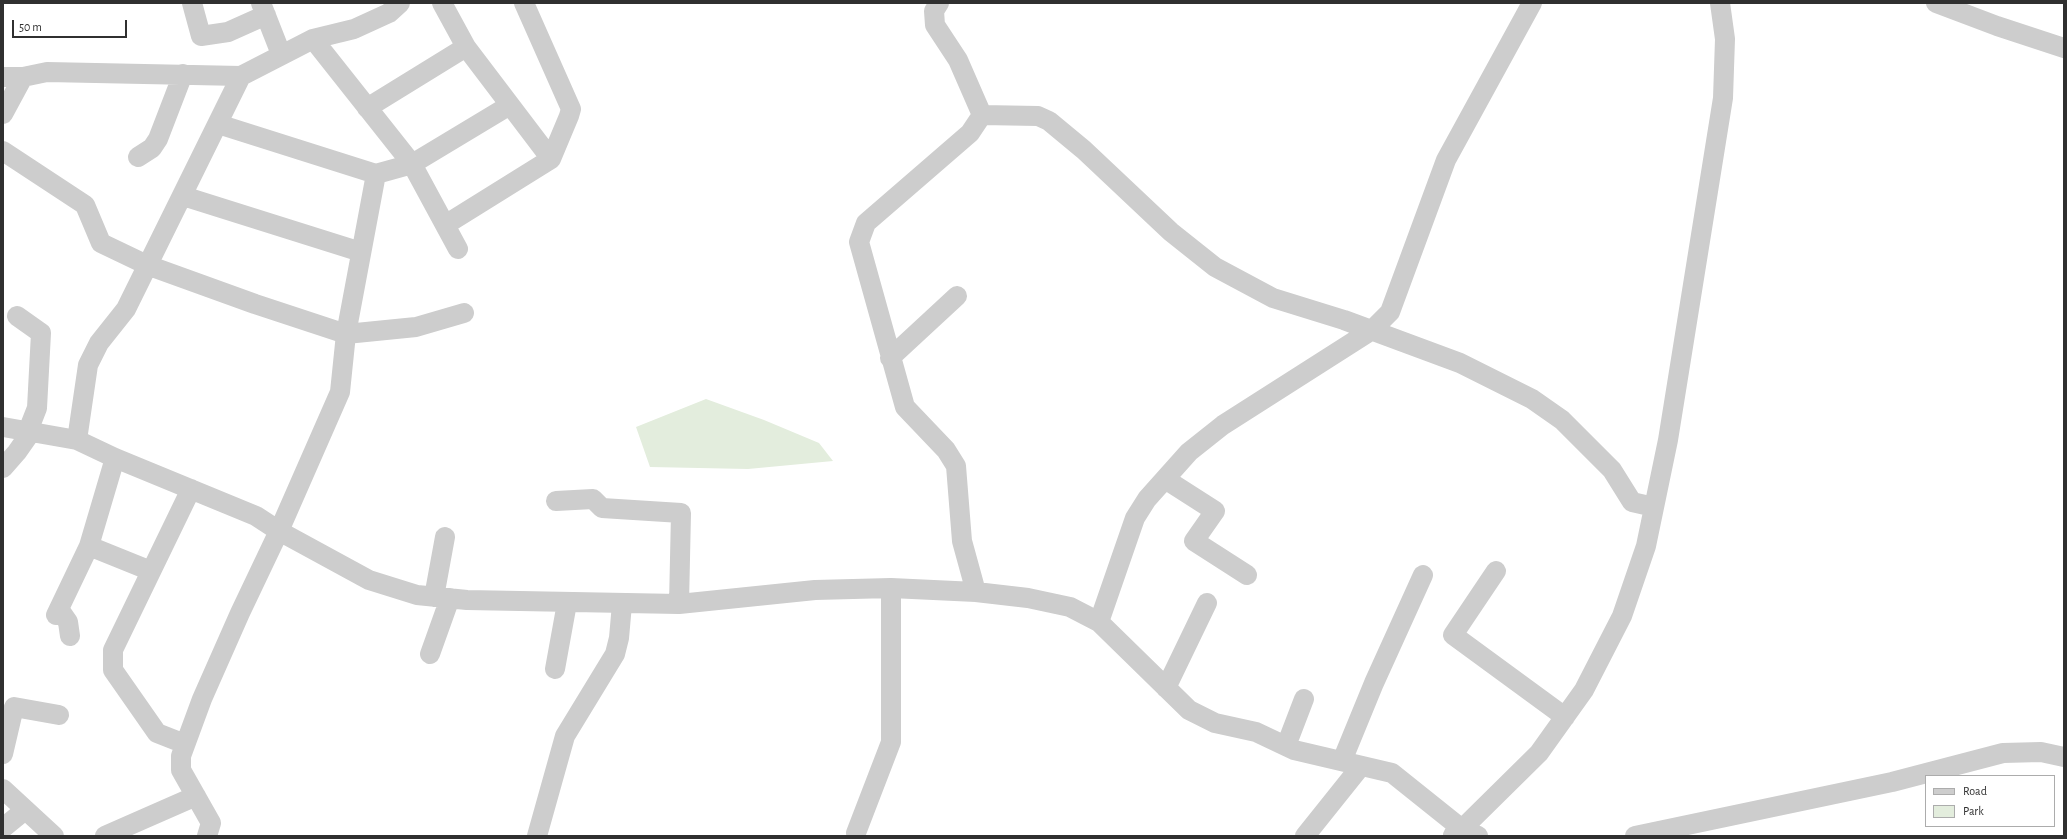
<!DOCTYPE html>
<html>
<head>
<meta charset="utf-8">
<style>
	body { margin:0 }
	#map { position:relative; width:2067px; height:839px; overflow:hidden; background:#fff; font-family:"Alegreya Sans",sans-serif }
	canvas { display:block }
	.frame { position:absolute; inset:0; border:4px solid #303030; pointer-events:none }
	.legend { position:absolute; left:1925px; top:775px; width:130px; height:52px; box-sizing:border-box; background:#fff; border:1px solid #acacac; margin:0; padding:5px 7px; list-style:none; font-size:12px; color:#303030 }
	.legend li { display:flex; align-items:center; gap:8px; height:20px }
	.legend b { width:20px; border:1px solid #acacac }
	.scale { position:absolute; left:12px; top:20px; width:115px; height:18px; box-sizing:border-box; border:2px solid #303030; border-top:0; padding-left:5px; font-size:12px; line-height:14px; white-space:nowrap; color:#303030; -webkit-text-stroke:3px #fff; paint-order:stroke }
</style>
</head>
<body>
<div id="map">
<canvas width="2067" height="839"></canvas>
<div class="frame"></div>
<ul class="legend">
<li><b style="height:5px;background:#cdcdcd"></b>Road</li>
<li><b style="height:11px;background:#e3eddd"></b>Park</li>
</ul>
<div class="scale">50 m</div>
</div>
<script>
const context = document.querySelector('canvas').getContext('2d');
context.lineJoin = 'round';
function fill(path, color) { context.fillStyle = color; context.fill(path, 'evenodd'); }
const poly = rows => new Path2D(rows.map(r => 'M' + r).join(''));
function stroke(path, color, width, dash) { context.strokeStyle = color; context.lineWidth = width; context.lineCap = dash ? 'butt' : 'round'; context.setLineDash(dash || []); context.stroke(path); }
const green = poly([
	[706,399,764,420,819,443,833,461,748,469,650,467,636,427]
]);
const minor = poly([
	[192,3,201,36,228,32,266,15],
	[261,3,281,54],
	[442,3,466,47,551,159],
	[939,3,934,11,935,25,958,60,982,115],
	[1936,3,1997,26,2064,48],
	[313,39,412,164,458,249],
	[3,77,23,77,47,72,241,76,313,39,354,29,389,13,400,3],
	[367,108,466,47],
	[3,114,23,77],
	[982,115,1038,116,1049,121,1084,150,1171,232,1215,267,1273,298,1344,320,1460,363,1532,399,1562,420,1612,470,1632,502,1654,507],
	[218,124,376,174],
	[3,151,85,205,101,243,147,265,255,304,346,334,416,327,464,313],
	[138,157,152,148,158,139,183,74],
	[183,196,361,252],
	[445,225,551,159,569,116,571,109,524,3],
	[17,316,41,333,37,408,28,431],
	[890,358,957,296],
	[3,427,77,440,115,458,256,516,279,531,369,580,417,595,467,600,679,604,815,590,891,588,976,592,1028,598,1070,607,1099,622,1189,710,1215,723,1256,732,1294,750,1392,773,1462,829,1478,836],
	[77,440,88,365,99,343,126,309,241,76],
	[3,468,17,452,31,432],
	[1165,479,1215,511,1194,541,1247,575],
	[556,501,593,499,602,508,681,513,679,604],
	[89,546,151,571],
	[1496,571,1453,635,1565,717],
	[976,592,962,541,956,466,946,450,905,407,859,242,866,223,970,133,982,115],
	[434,597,445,537],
	[59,609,68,622,70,636],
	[56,615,89,546,115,458],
	[1099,622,1135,518,1147,499,1189,452,1223,425,1372,330,1390,312,1446,160,1532,3],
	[430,654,450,598],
	[555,669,567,603],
	[1166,688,1207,603],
	[185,744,157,733,113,670,113,650,191,489],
	[1286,746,1304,699],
	[3,754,14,707,59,715],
	[1342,761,1374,683,1423,575],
	[3,789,54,836],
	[3,828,25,810],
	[856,833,891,742,891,588],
	[1453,835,1462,829,1539,753,1584,690,1622,616,1646,546,1668,440,1723,98,1725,39,1720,3],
	[105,836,196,796],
	[207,836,211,823,181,770,181,756,202,699,240,613,279,531,340,392,346,334,376,174,412,164,510,105],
	[537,836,565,736,615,654,619,638,622,604],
	[1305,836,1361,766],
	[1635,836,1892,782,2003,753,2041,752,2064,757]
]);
fill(green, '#e3eddd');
stroke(minor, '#cdcdcd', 20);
</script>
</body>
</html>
